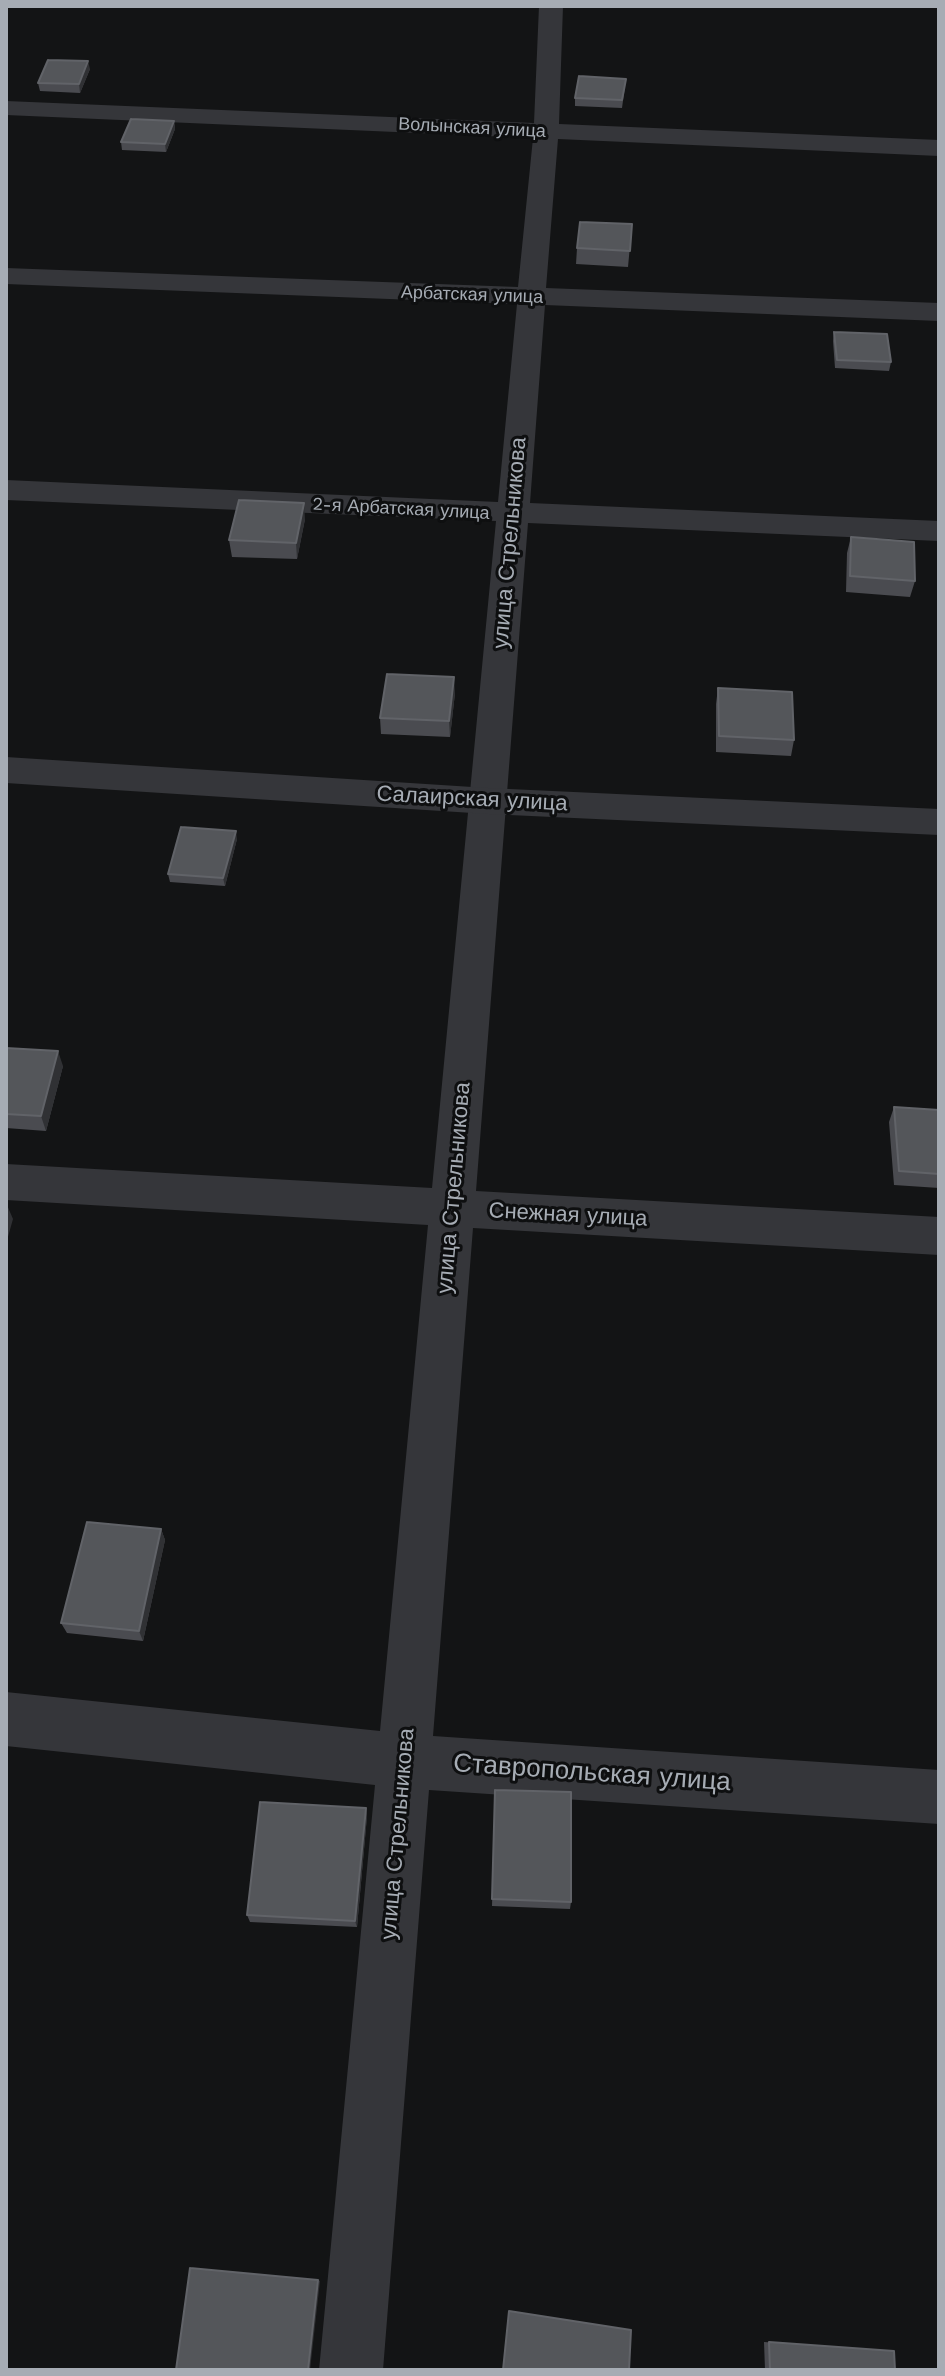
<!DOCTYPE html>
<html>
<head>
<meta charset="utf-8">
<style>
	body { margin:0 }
	#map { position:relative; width:945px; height:2376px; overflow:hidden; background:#131415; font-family:"Work Sans",sans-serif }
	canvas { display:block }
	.frame { position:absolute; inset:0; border:8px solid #a6acb4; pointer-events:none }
</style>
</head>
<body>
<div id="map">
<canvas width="945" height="2376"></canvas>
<div class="frame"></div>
</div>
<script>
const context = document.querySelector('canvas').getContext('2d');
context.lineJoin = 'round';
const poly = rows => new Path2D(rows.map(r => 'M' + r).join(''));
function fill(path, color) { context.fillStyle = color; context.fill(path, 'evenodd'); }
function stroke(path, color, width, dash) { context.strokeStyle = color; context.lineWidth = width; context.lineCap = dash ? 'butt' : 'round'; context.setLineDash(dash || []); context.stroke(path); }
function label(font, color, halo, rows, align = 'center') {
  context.font = font + ' "Work Sans",sans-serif'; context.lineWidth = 6; context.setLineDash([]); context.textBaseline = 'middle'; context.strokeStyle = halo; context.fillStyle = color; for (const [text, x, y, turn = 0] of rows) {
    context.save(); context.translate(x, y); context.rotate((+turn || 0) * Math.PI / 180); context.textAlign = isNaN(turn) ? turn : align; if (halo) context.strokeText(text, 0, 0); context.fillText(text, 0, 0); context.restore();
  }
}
const minor = poly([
	[539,6,563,6,559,124,939,140,939,156,558,139,546,288,939,303,939,321,545,305,530,503,939,521,939,541,528,523,476,1191,939,1217,939,1255,473,1228,433,1736,939,1770,939,1824,429,1790,383,2370,319,2370,375,1785,6,1746,6,1692,380,1731,428,1225,6,1200,6,1164,432,1188,496,521,6,500,6,480,498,502,517,304,6,284,6,268,518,287,533,138,6,115,6,101,534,123,539,6]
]);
const tertiary = poly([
	[6,757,488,788,939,809,939,835,488,814,6,783,6,757]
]);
const wall = poly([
	[90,69,80,93,40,91,38,83],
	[626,79,622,108,575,106,575,98],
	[174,121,175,129,166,152,122,150,121,142],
	[632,224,628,267,576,264,577,248],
	[834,332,891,362,889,371,835,368,833,341],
	[305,519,297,559,232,557,229,540],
	[851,537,915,581,910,597,846,592,847,553],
	[718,688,794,740,791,756,716,752,716,704],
	[455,693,450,737,381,734,380,718],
	[237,839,225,886,170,882,168,874],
	[6,1048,63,1066,46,1131,6,1128],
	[894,1107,939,1110,939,1188,894,1185,889,1122],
	[161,1529,165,1540,143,1641,67,1633,61,1623],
	[495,1790,571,1902,570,1909,492,1906],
	[366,1808,367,1816,357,1927,250,1922,247,1915],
	[764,2342,894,2351,895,2370,765,2370]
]);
const shadedWall = poly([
	[88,61,90,69,80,93,79,84],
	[174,121,175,129,166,152,165,144],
	[304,503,305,519,297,559,296,543],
	[454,677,455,693,450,737,449,721],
	[236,831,237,839,225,886,223,878],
	[58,1051,63,1066,46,1131,41,1116],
	[7,1205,13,1219,6,1244,6,1209],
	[161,1529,165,1540,143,1641,139,1631],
	[366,1808,367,1816,357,1927,355,1921],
	[318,2280,320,2281,310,2370,308,2370]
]);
const building = poly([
	[48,60,88,61,79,84,38,83,48,60],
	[579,76,626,79,622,100,575,98,579,76],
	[131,119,174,121,165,144,121,142,131,119],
	[580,222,632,224,630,251,577,248,580,222],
	[834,332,887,334,891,362,837,360,834,332],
	[239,500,304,503,296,543,229,540,239,500],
	[851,537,914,542,915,581,850,576,851,537],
	[387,674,454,677,449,721,380,718,387,674],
	[718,688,792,692,794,740,719,736,718,688],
	[181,827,236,831,223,878,168,874,181,827],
	[6,1048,58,1051,41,1116,6,1114,6,1048],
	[894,1107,939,1110,939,1174,899,1171,894,1107],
	[87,1522,161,1529,139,1631,61,1623,87,1522],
	[495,1790,571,1792,571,1902,492,1899,495,1790],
	[260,1802,366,1808,355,1921,247,1915,260,1802],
	[190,2268,318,2280,308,2370,176,2370,190,2268],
	[509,2311,631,2330,629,2370,503,2370,509,2311],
	[769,2342,894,2351,895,2370,770,2370,769,2342]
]);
const farStreetnames = [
	["Волынская улица",472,128,3],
	["Арбатская улица",472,295,2],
	["2-я Арбатская улица",401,509,3]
];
const streetNames = [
	["улица Стрельникова",510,543,-85],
	["Салаирская улица",472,799,3],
	["улица Стрельникова",454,1188,-85],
	["Снежная улица",568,1215,3],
	["улица Стрельникова",398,1834,-85]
];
const nearStreetnames = [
	["Ставропольская улица",592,1773,4]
];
fill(minor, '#35363a');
fill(tertiary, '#35363a');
fill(wall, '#4a4b50');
fill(shadedWall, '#303134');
fill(building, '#54565a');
stroke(building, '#616368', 2);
label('18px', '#a6acb4', '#0e0f10', farStreetnames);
label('22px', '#a6acb4', '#0e0f10', streetNames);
label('26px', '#a6acb4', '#0e0f10', nearStreetnames);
</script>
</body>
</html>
